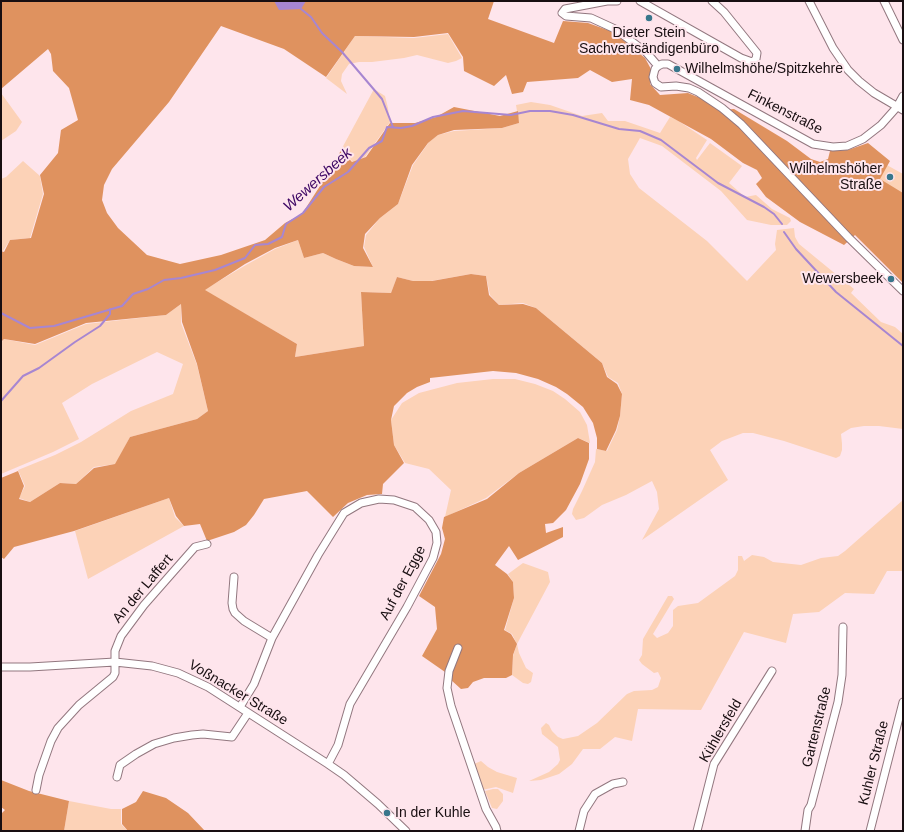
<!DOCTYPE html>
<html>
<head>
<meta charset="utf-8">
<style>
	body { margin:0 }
	#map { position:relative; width:904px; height:832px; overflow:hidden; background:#fee5ec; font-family:Arial,sans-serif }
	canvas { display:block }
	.frame { position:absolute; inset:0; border:2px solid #180e11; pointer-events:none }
</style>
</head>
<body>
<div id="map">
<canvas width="904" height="832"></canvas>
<div class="frame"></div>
</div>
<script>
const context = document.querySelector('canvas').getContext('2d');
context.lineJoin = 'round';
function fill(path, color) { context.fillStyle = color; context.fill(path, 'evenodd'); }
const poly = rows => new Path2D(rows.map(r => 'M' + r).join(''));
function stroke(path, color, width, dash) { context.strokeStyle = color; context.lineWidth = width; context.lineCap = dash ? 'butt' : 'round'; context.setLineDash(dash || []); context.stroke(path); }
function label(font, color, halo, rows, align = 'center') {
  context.font = font + ' Arial,sans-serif'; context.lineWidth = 4; context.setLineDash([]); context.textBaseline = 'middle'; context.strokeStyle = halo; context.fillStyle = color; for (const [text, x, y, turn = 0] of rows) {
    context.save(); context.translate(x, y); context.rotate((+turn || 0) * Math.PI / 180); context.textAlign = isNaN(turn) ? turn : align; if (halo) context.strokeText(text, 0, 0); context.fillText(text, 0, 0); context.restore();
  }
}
const green = poly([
	[448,34,462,58,456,61,448,63,417,55,404,58,372,62,359,62,349,64,342,74,341,81,347,94,326,78,355,36,414,38],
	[374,89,385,96,388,108,390,122,365,157,353,162,341,150],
	[1,93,22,122,16,131,1,141],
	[531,102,550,105,582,116,602,113,608,121,625,121,660,133,670,117,677,120,707,140,696,158,697,160,710,143,742,166,729,183,745,197,756,195,772,209,790,218,791,221,787,225,771,225,747,220,721,191,662,146,640,138,628,159,630,174,639,188,707,241,747,281,776,250,775,244,777,230,794,228,795,237,799,244,854,289,851,293,881,322,895,327,903,334,903,429,879,426,864,426,851,428,841,434,842,444,842,450,840,456,836,458,784,441,753,433,743,433,722,441,710,450,728,480,642,540,659,509,657,492,652,481,626,495,602,505,584,518,576,520,572,514,573,509,582,491,595,462,596,449,607,451,617,430,620,416,622,394,618,383,608,377,602,363,536,308,523,303,499,305,490,295,486,276,471,274,431,281,413,281,397,277,391,293,361,292,364,346,295,357,297,344,204,290,246,265,275,249,298,240,304,258,323,253,336,259,354,266,373,267,364,247,366,235,380,218,398,204,413,165,429,142,438,135,454,131,502,128,519,123,516,105],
	[23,161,40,176,43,194,30,238,10,240,3,251,1,251,1,179,6,177],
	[885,164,903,174,903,195,876,181],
	[181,304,181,323,197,365,208,411,197,419,130,437,116,464,94,467,76,484,60,483,30,502,19,498,25,486,18,470,55,455,81,442,131,411,173,394,183,364,157,352,92,384,62,403,79,439,53,452,1,474,1,343,4,339,35,345,86,324,166,315],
	[493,379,515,379,535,384,553,391,565,399,580,412,587,425,590,443,578,438,519,473,486,498,445,517,451,490,429,469,405,463,394,445,391,420,402,403,419,393,457,383],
	[169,498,175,517,184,526,88,579,75,531],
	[903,500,903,571,887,571,874,594,845,593,819,612,793,614,786,643,744,632,701,710,638,709,632,741,615,737,600,749,583,749,572,764,559,774,541,780,529,781,549,772,558,764,560,760,558,747,542,734,541,728,546,723,549,725,552,731,558,737,563,739,578,736,597,723,627,694,634,691,652,690,658,687,661,678,658,672,654,673,642,664,639,660,642,655,643,639,668,596,672,596,674,599,653,634,657,638,668,633,673,626,673,610,678,606,698,603,735,576,738,570,738,556,742,556,744,561,752,555,764,557,773,562,801,565,821,558,838,556,845,551],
	[523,563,548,572,550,582,517,644,512,634,505,630,514,598,513,582,508,574],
	[517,644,519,653,526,668,533,673,531,682,528,684,523,683,512,675,513,656],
	[481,761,488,767,497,772,517,778,513,793,496,787,482,790,474,764],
	[493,789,498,789,503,794,503,801,497,809,492,808,485,791],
	[69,801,111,809,121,809,121,824,128,831,64,831]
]);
const forest = poly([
	[1,1,494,1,488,19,554,43,563,21,588,23,613,32,645,58,652,71,650,84,660,95,688,93,705,100,720,110,734,109,787,141,811,159,820,162,828,159,830,151,848,150,868,143,890,161,880,179,903,193,903,283,855,235,844,245,800,222,766,197,756,184,762,178,757,170,743,163,711,139,649,105,630,100,632,79,612,82,590,70,578,78,527,82,523,92,512,94,506,75,494,86,464,71,463,57,448,33,414,37,355,36,326,77,284,49,221,26,169,102,112,169,104,185,102,200,107,213,118,228,147,255,180,264,221,255,265,240,285,223,302,214,334,164,341,150,352,162,366,157,390,123,415,123,436,117,454,107,500,116,518,111,519,123,502,128,454,130,438,135,428,143,412,165,398,204,380,218,365,234,363,248,373,267,354,266,336,259,323,253,304,258,298,240,275,248,245,264,205,290,297,344,295,357,364,346,361,292,391,293,397,277,413,281,432,281,471,274,486,276,489,295,499,305,523,304,536,308,602,363,607,377,617,384,622,394,620,416,616,430,606,451,597,449,597,438,593,423,583,407,567,394,556,387,538,379,516,373,493,371,430,378,430,382,417,387,407,393,394,406,391,420,394,445,404,463,383,484,382,494,367,495,348,503,333,517,307,491,264,499,254,515,246,525,234,532,207,541,200,524,184,526,176,516,169,498,74,531,14,547,4,559,1,557,1,478,18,471,24,486,19,499,30,502,60,483,76,484,94,468,115,464,130,437,197,419,208,411,197,364,182,322,181,304,166,315,86,323,35,344,4,339,1,342,1,251,4,252,10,240,31,238,44,194,40,175,58,153,61,130,78,120,69,88,53,71,51,54,48,49,1,89],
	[578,438,589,443,589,459,580,484,566,510,553,523,545,524,546,533,563,527,563,537,518,560,509,546,495,565,507,574,513,582,514,598,504,630,511,634,517,644,513,655,512,675,506,678,484,678,473,682,468,688,461,689,451,680,445,672,422,656,437,629,435,607,419,596,441,554,445,539,442,528,444,517,487,499,519,473],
	[1,780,29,791,69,801,64,831,1,831,1,814,5,810,1,807],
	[143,791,166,798,188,813,205,831,128,831,122,824,122,809,136,802]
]);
const water = poly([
	[274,1,306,1,301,9,279,10]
]);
const stream = poly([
	[301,9,311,17,322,33,342,52,382,99,393,127],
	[784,232,796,249,836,292,903,346],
	[1,313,30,328,54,326,122,306,133,294,148,289,164,280,181,278,215,270,245,258,255,245,268,244,282,237,286,224,303,213,324,187,348,172,369,148,382,141,387,127,401,128,412,126,433,117,463,111,511,115,530,111,550,111,573,115,619,129,640,131,661,140,718,183,764,207,774,214,782,224],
	[1,401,23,376,39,368,75,342,100,326,110,314,110,309]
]);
const street = poly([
	[617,1,607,1,565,9,562,13,566,16,591,18,615,29,646,52,658,66],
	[640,1,741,58,752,62,756,59,757,53,724,12,712,1],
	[809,1,833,48,848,70,859,81,874,93,903,110],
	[884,1,903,40],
	[903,96,897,107,881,125,863,139,847,146,833,147,813,144,668,64,662,64,658,66,655,69,653,77,655,83,661,87,676,86,689,88,698,92,722,108,741,124,849,238,903,291],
	[234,577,232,603,233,609,235,613,244,621,272,638],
	[458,648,449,671,447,688,451,706,486,809,496,827,497,831],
	[1,667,30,667,115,662,152,666,178,673,208,687,328,764,344,775,378,804,406,831],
	[240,707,254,684,272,638,318,555,344,513,361,503,379,499,394,500,415,507,429,520,436,532,437,543,433,558,407,607,350,704,338,745,328,764],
	[117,777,120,765,136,754,154,744,174,738,192,735,203,734,232,737,248,713],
	[36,790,39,775,51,741,58,728,79,705,113,677,115,673,115,651,121,636,144,605,195,547,207,544],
	[579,831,584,811,595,794,613,784,623,782],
	[697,831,714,764,772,671],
	[805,831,808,810,811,805,838,702,842,675,843,627],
	[870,831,903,702]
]);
const markers = [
	[649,18,4,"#38778c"],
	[677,69,4,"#38778c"],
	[890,177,4,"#38778c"],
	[891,279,4,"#38778c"],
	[387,813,4,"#38778c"]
];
const poiNames = [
	["Dieter Stein",649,33,"center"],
	["Sachvertsändigenbüro",649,49,"center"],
	["Wilhelmshöhe/Spitzkehre",685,69],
	["Wilhelmshöher",882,169,"right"],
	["Straße",882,185,"right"],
	["Wewersbeek",883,279,"right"],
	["In der Kuhle",395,813]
];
const streetNames = [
	["Finkenstraße",785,112,27],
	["Auf der Egge",403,583,-62],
	["An der Laffert",143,589,-50],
	["Voßnacker Straße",238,693,31],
	["Gartenstraße",817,727,-76],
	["Kühlersfeld",721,731,-60],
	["Kuhler Straße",874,763,-76]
];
const waterNames = [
	["Wewersbeek",318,180,-42]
];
fill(green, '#fcd2b7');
fill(forest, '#df925f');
fill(water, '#a786d1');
stroke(stream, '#a786d1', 2);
stroke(street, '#92777f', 9);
stroke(street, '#fff', 7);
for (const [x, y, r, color] of markers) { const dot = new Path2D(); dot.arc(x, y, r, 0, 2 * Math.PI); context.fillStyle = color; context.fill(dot); stroke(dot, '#fee5ec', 1.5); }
label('14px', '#180e11', '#fee5ec', poiNames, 'left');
label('14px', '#180e11', '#fee5ec', streetNames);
label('italic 15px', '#3d0664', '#fee5ec', waterNames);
</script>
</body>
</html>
